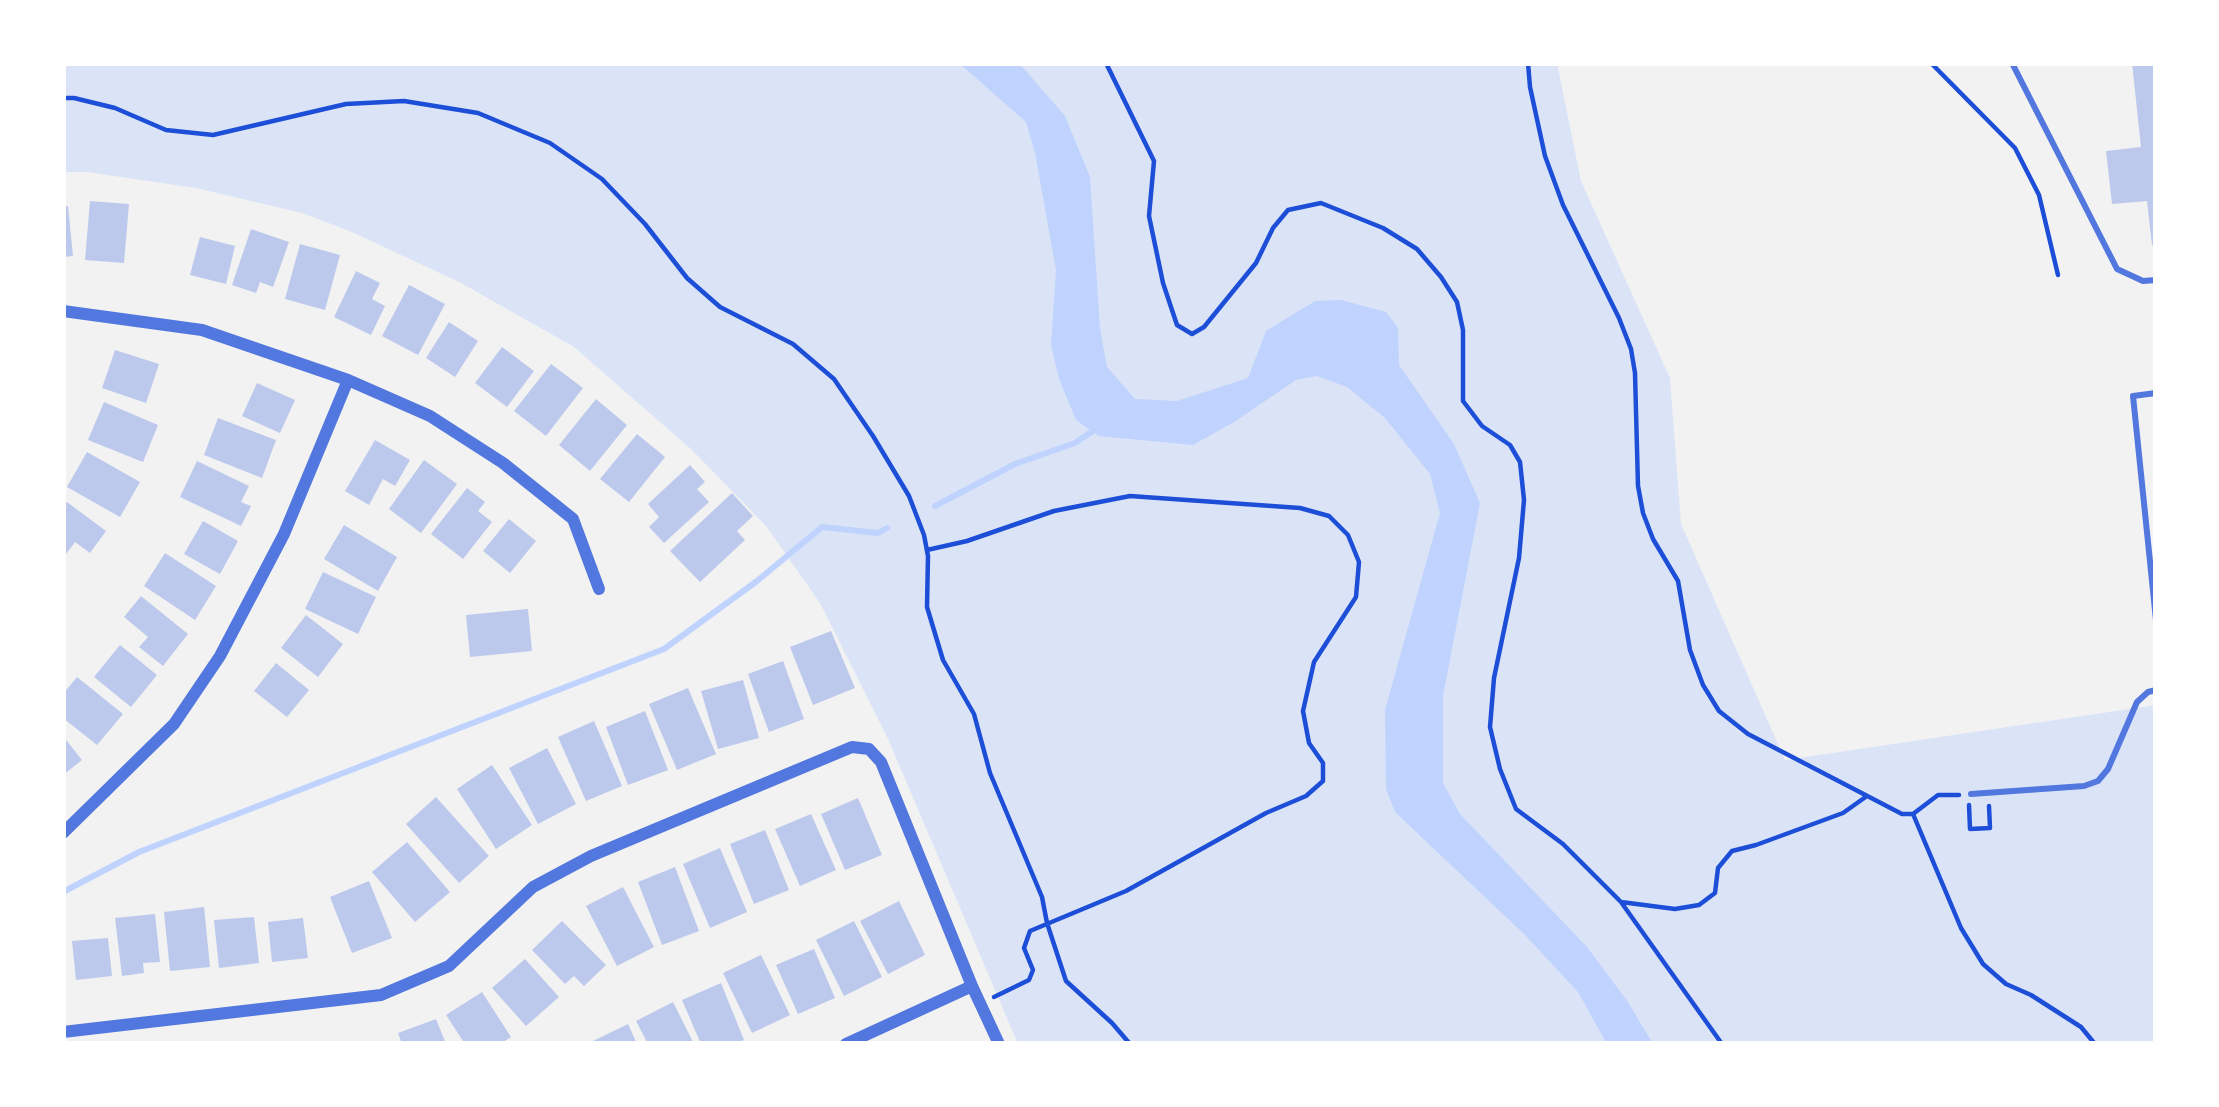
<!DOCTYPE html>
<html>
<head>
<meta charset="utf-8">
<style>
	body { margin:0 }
	#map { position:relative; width:2219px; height:1107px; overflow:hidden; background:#f2f2f2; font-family:"Asap Condensed",sans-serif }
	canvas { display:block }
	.frame { position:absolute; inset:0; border:66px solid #fff; pointer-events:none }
</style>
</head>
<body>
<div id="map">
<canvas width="2219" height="1107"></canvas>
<div class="frame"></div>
</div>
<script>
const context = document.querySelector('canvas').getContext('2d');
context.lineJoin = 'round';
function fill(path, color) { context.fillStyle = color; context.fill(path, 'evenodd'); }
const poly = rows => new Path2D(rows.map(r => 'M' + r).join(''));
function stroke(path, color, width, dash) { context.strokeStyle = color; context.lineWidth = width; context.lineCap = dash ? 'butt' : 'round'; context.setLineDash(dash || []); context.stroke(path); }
const green = poly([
	[63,63,1557,63,1581,181,1670,378,1681,524,1785,760,2156,705,2156,1044,1018,1044,888,739,820,603,766,526,692,450,574,347,461,283,352,232,302,213,196,188,87,172,63,172]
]);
const water = poly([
	[959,63,1019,63,1065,116,1090,177,1100,329,1107,367,1135,399,1177,401,1248,378,1266,331,1315,301,1341,300,1386,312,1398,328,1399,365,1454,444,1480,503,1443,696,1443,783,1460,814,1587,947,1628,1002,1653,1044,1607,1044,1578,992,1524,934,1395,812,1386,789,1385,710,1440,513,1430,474,1385,418,1347,387,1317,376,1296,380,1234,422,1193,445,1099,436,1076,420,1059,379,1051,345,1056,270,1035,153,1026,122]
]);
const stream = poly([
	[935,506,1015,464,1075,443,1099,427],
	[63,892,139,852,664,649,757,581,822,527,878,533,887,528]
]);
const building = poly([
	[2132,63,2156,63,2156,244,2152,245,2147,201,2112,204,2106,151,2141,147],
	[90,201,129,204,124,263,85,260],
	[68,206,73,256,63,257,63,207],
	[251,229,289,242,273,287,260,282,256,293,232,285],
	[200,237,235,246,226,284,190,275],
	[300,244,340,255,325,310,285,299],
	[356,271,380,283,372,299,385,306,371,335,334,317],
	[409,285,445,304,418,355,382,336],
	[449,322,478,341,455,377,426,358],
	[502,347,534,371,507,407,475,383],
	[115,350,159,364,146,403,102,388],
	[551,364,583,388,546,436,514,411],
	[257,383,295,400,280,433,242,416],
	[596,399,627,425,590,471,559,445],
	[104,402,158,425,143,462,88,440],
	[218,418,276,440,262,478,204,455],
	[637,434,665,457,629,502,600,479],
	[375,440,410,460,395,486,383,479,369,505,345,491],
	[87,452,140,482,120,517,67,487],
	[424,460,457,484,421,533,389,509],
	[197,461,249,486,241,502,251,506,241,526,180,497],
	[690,465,705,482,697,489,709,502,664,543,649,527,659,517,648,504],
	[467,488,485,502,478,511,492,522,463,559,431,534],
	[732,493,753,516,737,531,745,540,700,582,670,551],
	[67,502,106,531,90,553,75,542,66,554,63,551,63,507],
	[509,519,536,541,510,573,483,551],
	[203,521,238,541,220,574,184,554],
	[344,525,397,557,378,591,324,559],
	[165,553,216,586,195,620,144,586],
	[323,572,376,597,358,634,305,609],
	[141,596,188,634,163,666,139,647,148,637,124,617],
	[528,609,532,651,470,657,466,615],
	[306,615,343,644,318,677,281,648],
	[831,631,855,688,813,705,790,647],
	[120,645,157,675,131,707,94,677],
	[783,661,804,719,769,732,748,674],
	[276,663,309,690,287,717,254,691],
	[77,677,123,714,97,745,63,718,63,694],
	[743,680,759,738,718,749,701,691],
	[688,688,716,754,677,770,649,704],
	[645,711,668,770,628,785,606,727],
	[594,721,622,786,586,801,558,737],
	[63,736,82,760,63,775],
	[547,748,576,804,538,824,509,768],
	[492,765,532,825,496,849,457,789],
	[436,797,489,856,459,883,406,824],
	[858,798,882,855,845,870,821,814],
	[811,814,836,870,800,886,775,829],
	[765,830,789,890,754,904,730,844],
	[407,842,450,892,415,922,372,872],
	[720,848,747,912,710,928,683,864],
	[675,867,699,931,662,945,638,882],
	[369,881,392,938,352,953,330,897],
	[623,887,654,947,617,966,586,906],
	[899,901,925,955,888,974,860,921],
	[204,907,210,967,170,971,164,912],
	[155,914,160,962,143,963,144,973,122,976,115,918],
	[254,917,259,963,219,968,214,920],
	[303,918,308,958,272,962,268,922],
	[562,921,606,965,584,986,574,976,565,984,532,950],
	[854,921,882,977,844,996,816,940],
	[108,938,112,976,76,980,72,941],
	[814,949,835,998,798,1014,776,965],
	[761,955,790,1015,752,1033,723,973],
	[525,959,559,997,526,1026,492,988],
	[721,983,744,1040,734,1044,701,1044,682,1000],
	[482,992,511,1037,500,1044,465,1044,446,1015],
	[673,1002,694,1044,648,1044,636,1021],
	[436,1019,446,1044,402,1044,398,1033],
	[628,1024,637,1044,594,1044,593,1041]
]);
const path = poly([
	[1106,63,1154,161,1149,216,1163,283,1177,325,1192,334,1204,327,1256,263,1273,228,1288,210,1321,203,1383,228,1417,249,1441,277,1457,302,1463,330,1463,401,1482,426,1510,445,1520,462,1524,500,1519,558,1494,678,1490,727,1500,769,1516,809,1563,844,1621,902,1675,909,1699,905,1715,893,1718,868,1732,851,1756,845,1843,813,1867,796],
	[1528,63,1530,87,1545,156,1563,205,1619,318,1631,349,1635,373,1638,486,1643,513,1653,539,1678,581,1690,650,1703,685,1719,711,1748,734,1902,814,1913,814,1938,795,1959,795],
	[1931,63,2015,148,2039,195,2058,275],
	[63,98,74,98,115,108,166,130,213,135,346,104,404,101,478,113,550,143,602,179,645,224,687,278,720,307,793,344,834,379,873,436,909,496,924,535,928,556,927,607,943,660,974,714,990,773,1042,897,1047,923,1066,981,1112,1023,1130,1044],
	[927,550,967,541,1054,511,1130,496,1300,508,1329,516,1348,535,1359,562,1356,597,1314,662,1303,711,1309,743,1323,763,1323,781,1306,796,1266,813,1126,891,1030,931,1024,948,1033,970,1029,980,994,997],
	[1969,805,1970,829,1990,828,1989,806],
	[1913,814,1961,928,1983,964,2006,984,2031,995,2081,1027,2095,1044],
	[1621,902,1722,1044]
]);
const service = poly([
	[2012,63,2117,269,2143,281,2156,280],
	[2156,393,2133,396,2156,620],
	[1971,794,2084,786,2098,781,2108,769,2137,702,2148,692,2156,690]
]);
const minor = poly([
	[63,311,202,330,348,380,430,416,503,463,573,519,599,589],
	[63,833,174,724,220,656,284,534,348,380],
	[63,1032,381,995,449,966,533,887,591,856,852,747,869,749,881,762,972,986,999,1044],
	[846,1044,972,986]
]);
fill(green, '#dbe4f7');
fill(water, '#bfd3fe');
stroke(stream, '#bfd3fe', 6);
fill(building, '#bdc9ec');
stroke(path, '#1d4ed8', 4.5);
stroke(service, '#5277de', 6);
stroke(minor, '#5277de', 12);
</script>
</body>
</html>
